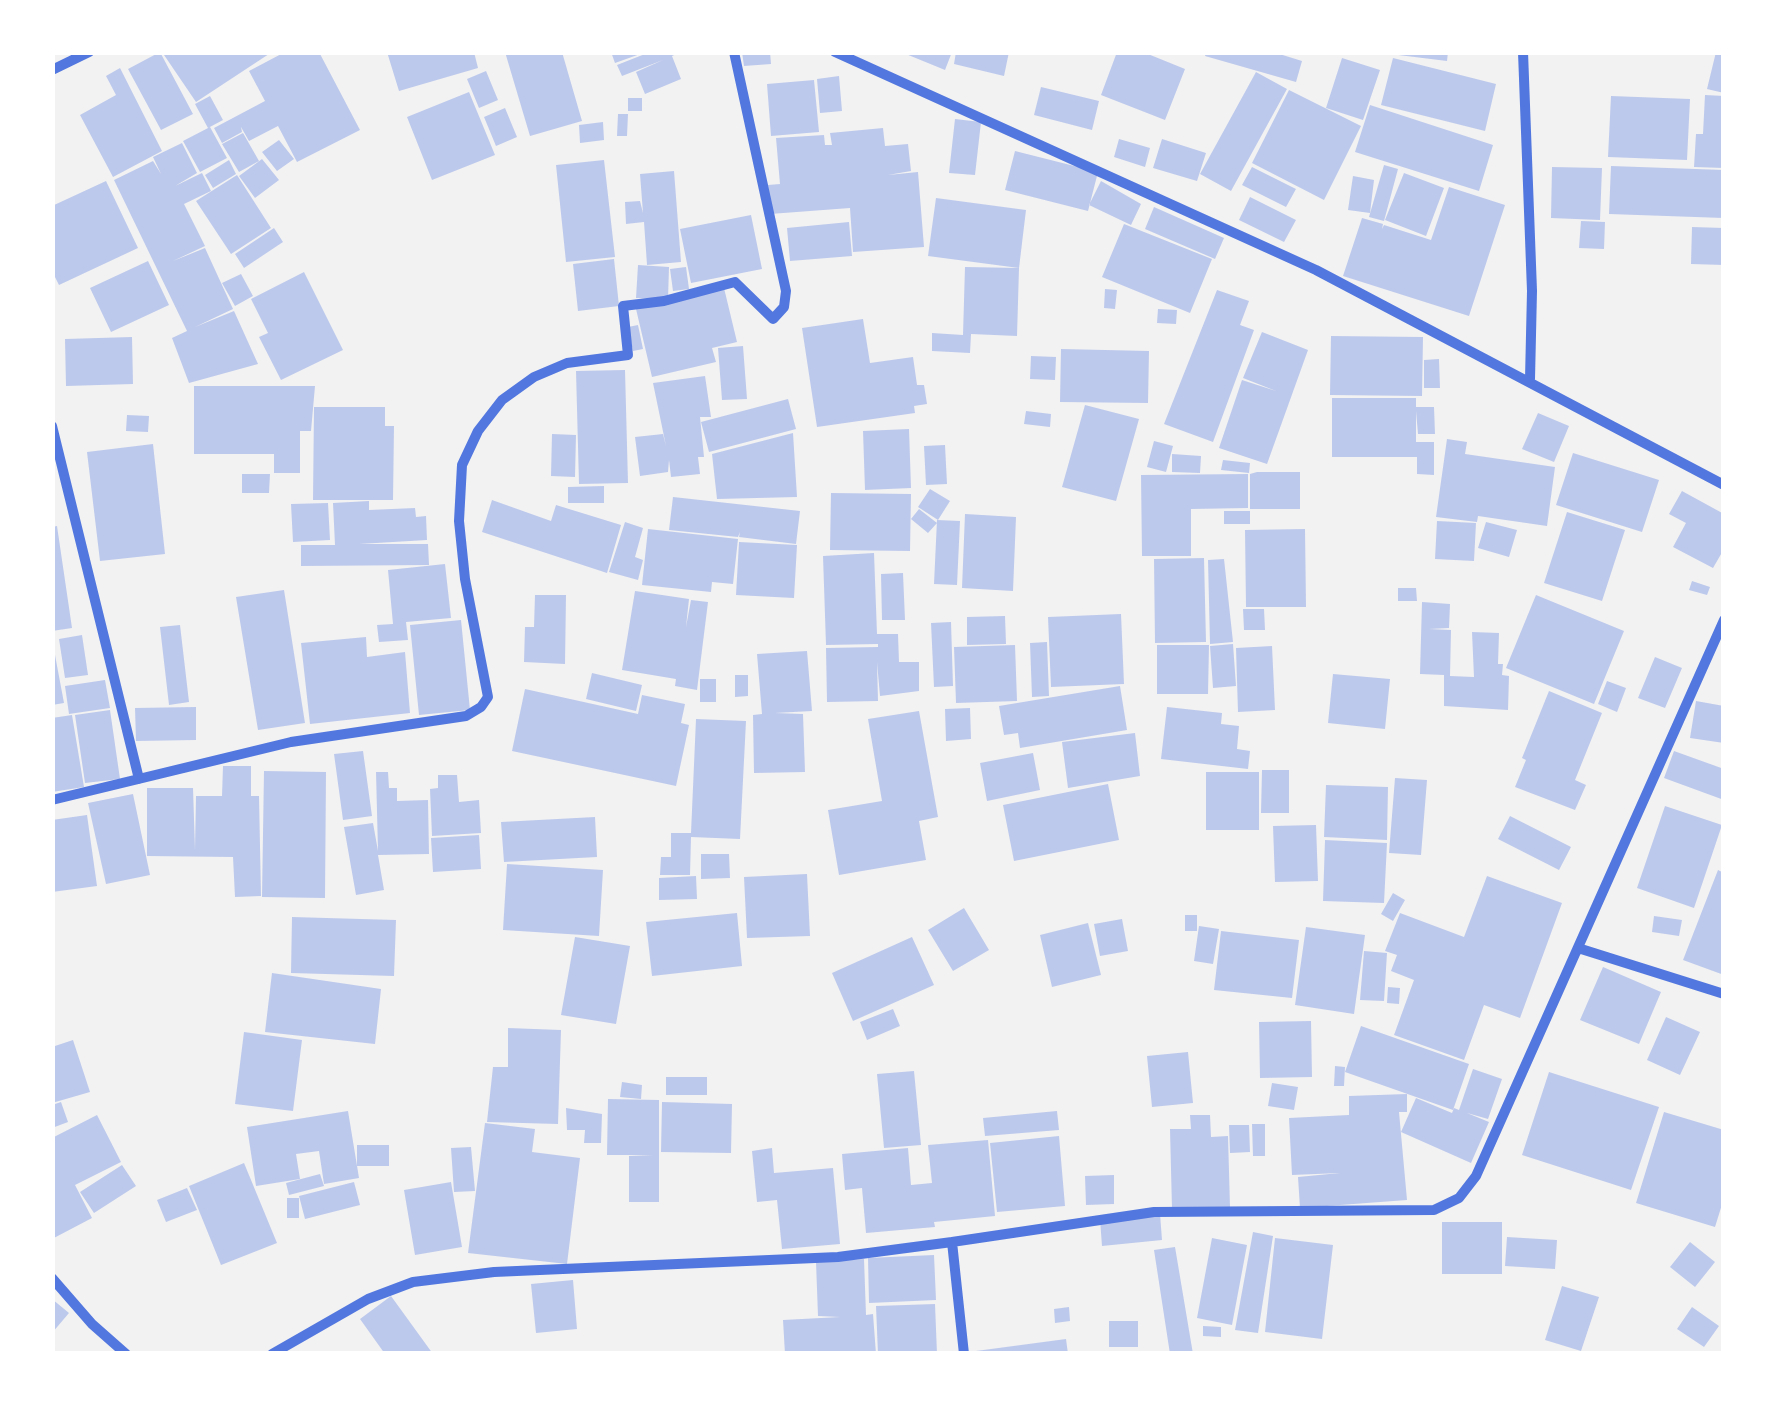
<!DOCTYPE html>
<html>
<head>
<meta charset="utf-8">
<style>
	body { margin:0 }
	#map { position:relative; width:1776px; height:1406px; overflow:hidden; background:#f2f2f2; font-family:"Titillium Web",sans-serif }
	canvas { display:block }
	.frame { position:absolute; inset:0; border:55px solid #fff; pointer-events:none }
</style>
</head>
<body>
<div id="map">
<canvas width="1776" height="1406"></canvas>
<div class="frame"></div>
</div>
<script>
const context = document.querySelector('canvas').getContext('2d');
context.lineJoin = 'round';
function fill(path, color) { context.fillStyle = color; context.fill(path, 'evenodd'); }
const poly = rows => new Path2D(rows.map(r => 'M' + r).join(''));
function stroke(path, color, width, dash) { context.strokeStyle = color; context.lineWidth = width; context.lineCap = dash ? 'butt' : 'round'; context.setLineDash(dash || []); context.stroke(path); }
const building = poly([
	[160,52,193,114,161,130,128,69],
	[162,52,272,52,196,102],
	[285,52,319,52,360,130,297,162,278,126,249,141,241,127,242,132,222,143,214,128,265,101,249,71],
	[387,52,474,52,478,68,399,91],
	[505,52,562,52,582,121,530,136],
	[611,52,643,52,643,53,615,63],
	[650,52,681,52,672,56,681,79,645,94,636,72,663,60,622,76,617,65],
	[742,52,770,52,771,64,744,66],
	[901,52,952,52,945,70],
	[956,52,1009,52,1004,76,954,64],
	[1117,52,1143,52,1185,69,1165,120,1101,95],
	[1206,52,1273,52,1302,61,1296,82,1205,56],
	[1374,52,1448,52,1447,61],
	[1716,52,1724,52,1724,93,1707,89],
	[1342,58,1380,70,1363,120,1326,108],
	[1393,58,1496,84,1485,131,1381,105],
	[120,68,162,151,113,177,80,115,116,95,106,76],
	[486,71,498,100,479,108,467,79],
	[1256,72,1287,89,1231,191,1200,174],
	[839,76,842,111,820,113,817,79],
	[814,80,819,132,771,136,767,84],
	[1041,87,1099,101,1092,130,1034,115],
	[1289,90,1361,126,1324,200,1252,163],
	[469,92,495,155,432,180,407,117],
	[1705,95,1724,96,1724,168,1694,167,1696,134,1703,134],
	[210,96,223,120,208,128,195,104],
	[1611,96,1690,99,1687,160,1608,157],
	[628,98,642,98,642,111,628,111],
	[1370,105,1493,145,1479,191,1355,152],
	[505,108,517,137,496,146,484,117],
	[618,114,628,114,627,136,617,136],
	[955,119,981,122,975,175,949,173],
	[603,122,604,140,580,143,579,125],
	[210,127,227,158,200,172,183,141],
	[883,128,885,146,908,144,911,171,888,175,918,172,924,247,853,252,850,208,770,214,768,185,780,184,776,138,824,135,825,145,832,145,830,133],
	[243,133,259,161,239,172,222,144],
	[1119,139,1150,148,1145,167,1114,157],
	[1162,139,1206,153,1197,181,1153,168],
	[279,140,294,159,277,171,262,152],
	[182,143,197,173,175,186,202,173,211,191,184,204,205,246,173,261,205,248,233,309,195,327,234,311,258,364,189,383,172,338,187,331,114,180,153,161,161,174,153,157],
	[1015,151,1098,172,1088,211,1005,190],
	[262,159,279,180,255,198,239,176],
	[229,160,236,174,213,188,205,175],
	[604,160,615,257,566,262,556,165],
	[1384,165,1398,169,1384,221,1369,217],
	[1611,166,1724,170,1724,218,1609,214],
	[1252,167,1296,189,1286,207,1242,185],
	[1552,167,1602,168,1600,220,1551,218],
	[674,171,681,262,647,265,644,222,626,224,625,202,640,201,643,213,640,174],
	[1404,173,1444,188,1426,236,1385,220],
	[237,175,271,228,231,254,196,201],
	[1353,176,1374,180,1370,213,1348,210],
	[106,181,138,248,59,285,52,271,52,206],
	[1101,181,1141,204,1131,225,1089,205],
	[1449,187,1505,205,1469,316,1343,276,1362,218,1383,224,1382,229,1384,225,1431,240],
	[1250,197,1296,220,1284,242,1239,220],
	[936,198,1026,210,1019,268,928,256],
	[1154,207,1224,238,1215,259,1145,229],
	[751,215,762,269,691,283,680,229],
	[1581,221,1605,222,1604,249,1579,248],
	[849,222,852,256,790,261,787,228],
	[1124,224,1212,259,1190,313,1102,277],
	[1692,227,1724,228,1724,265,1691,264],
	[274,228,283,242,244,268,235,254],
	[614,259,619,306,578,311,573,264],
	[148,261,169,305,111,332,90,288],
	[638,265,669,267,668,299,636,298],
	[686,267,689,289,673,291,670,269],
	[965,267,1019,268,1017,336,971,334,970,353,932,351,932,333,963,335],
	[304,272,343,350,281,380,259,337,268,333,251,299],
	[241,274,253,296,235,306,222,283],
	[724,288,737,342,712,348,716,362,652,377,636,309],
	[1105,289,1117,290,1115,309,1104,308],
	[1217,290,1249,301,1240,325,1254,330,1213,442,1164,424],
	[1158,309,1177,310,1176,324,1157,323],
	[863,319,870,363,913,357,917,385,924,385,927,404,914,406,915,413,817,427,802,328],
	[638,325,643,349,633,351,628,327],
	[1262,332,1308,350,1267,464,1219,448,1242,380,1276,391,1243,378],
	[1331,336,1423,337,1422,396,1330,395],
	[132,337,133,384,66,386,65,339],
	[743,346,747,399,722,400,718,348],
	[1061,349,1149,351,1148,403,1060,402],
	[1031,356,1056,357,1055,380,1030,379],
	[1439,359,1440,388,1424,388,1424,360],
	[625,370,628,483,579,484,576,371],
	[705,376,711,417,700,417,704,457,698,457,700,474,671,477,669,460,668,472,640,476,635,437,663,434,666,446,653,383],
	[194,386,315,386,311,431,300,431,300,473,274,473,274,454,194,454],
	[1332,398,1416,398,1416,407,1434,407,1435,434,1418,434,1416,411,1416,442,1434,442,1434,475,1417,474,1417,457,1332,457],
	[788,399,796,429,709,452,701,422],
	[1085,405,1139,419,1116,501,1062,487],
	[314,407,385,407,385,426,394,426,393,500,313,500],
	[1026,411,1051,414,1050,427,1024,424],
	[1538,413,1569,426,1554,462,1522,449],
	[127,415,149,416,148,432,126,431],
	[909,429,911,488,865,490,863,431],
	[793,433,797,497,717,499,712,454],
	[552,434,576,435,575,477,551,476],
	[1447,439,1467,442,1465,454,1555,467,1547,526,1478,516,1477,522,1436,517],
	[1154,441,1173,446,1166,472,1147,467],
	[153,444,165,554,100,561,87,452],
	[945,445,947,484,926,485,924,446],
	[1573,453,1659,480,1642,532,1556,505],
	[1172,454,1201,456,1200,473,1172,472],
	[1223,460,1250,463,1249,473,1221,470],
	[1257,472,1300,472,1300,509,1250,509,1250,474],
	[242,474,270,474,269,493,242,493],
	[1248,474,1248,508,1191,509,1191,556,1142,556,1141,475],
	[604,486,604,503,568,503,568,487],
	[930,489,950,501,938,520,918,507],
	[1682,491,1724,514,1724,549,1713,568,1673,547,1686,523,1669,514],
	[831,493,911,494,910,551,830,550],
	[673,497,800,511,796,544,739,537,740,532,738,537,669,530],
	[492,500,551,521,556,505,621,525,607,573,482,532],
	[369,501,369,510,415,508,416,517,426,516,427,540,359,544,428,544,429,565,301,566,301,545,335,545,333,503],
	[328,503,330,540,293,542,291,504],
	[919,509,937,523,928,533,911,519],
	[1224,511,1250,511,1250,524,1224,524],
	[1567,512,1625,530,1602,601,1544,583],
	[965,514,1016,517,1013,591,962,588],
	[937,520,960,521,957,585,934,584],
	[1437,521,1476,523,1474,561,1435,559],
	[625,522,643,528,635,557,643,560,638,580,609,572],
	[1486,522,1517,530,1509,557,1478,548],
	[57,526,72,628,52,631,52,527],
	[648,529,738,539,733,584,712,582,711,592,642,585],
	[1305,529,1306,607,1246,607,1245,530],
	[739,542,797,545,794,598,736,595],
	[874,553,877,634,898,634,899,662,919,662,919,691,880,696,877,662,878,701,827,702,826,648,878,647,878,644,826,645,823,556],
	[1204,558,1206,642,1155,643,1154,559],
	[1224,559,1233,642,1210,644,1208,560],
	[445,564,451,618,406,622,408,640,379,642,377,625,393,624,388,570],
	[903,573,905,620,882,620,881,574],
	[1692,581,1710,587,1707,595,1689,590],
	[1398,588,1416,588,1417,601,1398,601],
	[284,590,305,723,258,730,236,597],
	[635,591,689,599,686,627,691,600,708,602,697,690,675,686,676,679,622,670],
	[535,595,566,595,565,664,524,662,525,627,534,627],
	[1536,595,1624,631,1594,704,1506,668],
	[1422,602,1450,604,1449,628,1429,629,1451,630,1450,676,1474,677,1472,632,1499,633,1498,664,1503,664,1502,675,1509,676,1508,710,1444,706,1444,675,1420,674],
	[1243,609,1264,609,1265,630,1244,630],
	[1121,614,1124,684,1051,687,1048,617],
	[1005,616,1006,644,967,645,967,617],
	[461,620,470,710,419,715,410,625],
	[951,622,953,686,934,687,931,623],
	[180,625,189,702,169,705,160,627],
	[82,635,88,675,65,678,59,639],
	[366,637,367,657,405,652,410,713,310,724,301,643],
	[52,639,64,703,52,705],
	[1047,642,1049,696,1032,697,1030,643],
	[1233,644,1236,686,1213,688,1210,646],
	[1015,645,1017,701,956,703,954,647],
	[1157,645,1209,645,1208,694,1157,694],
	[1272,646,1275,710,1238,712,1236,648],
	[807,651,812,711,775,713,803,714,805,772,754,773,753,715,762,714,757,654],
	[1655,657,1682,668,1665,708,1638,698],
	[592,673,642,685,636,711,586,699],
	[1333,674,1390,679,1385,729,1328,723],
	[735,675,748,675,748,696,735,697],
	[700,679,716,679,716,702,700,702],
	[105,680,110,708,69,714,65,686],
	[1607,681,1626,688,1617,712,1598,704],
	[1120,686,1127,730,1020,748,1018,733,1004,735,999,706],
	[525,689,638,714,642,695,685,704,681,723,689,725,676,786,512,751],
	[1549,691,1602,713,1575,780,1586,785,1575,810,1515,787,1526,760,1522,758],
	[1696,701,1724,706,1724,743,1690,738],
	[196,707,196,740,136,741,135,708],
	[1167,707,1222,713,1221,724,1239,726,1237,749,1250,751,1248,769,1161,759],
	[970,708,971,739,946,741,945,709],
	[110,710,120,779,85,783,75,715],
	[919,711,938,817,919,821,926,860,839,875,828,810,882,801,868,719],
	[72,715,84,787,52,792,52,718],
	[696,719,746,721,740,839,691,837,690,875,660,875,661,857,671,857,671,833,691,833],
	[1135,733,1140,776,1068,788,1062,742],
	[363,751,372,816,343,820,334,754],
	[1674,751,1724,769,1724,800,1664,778],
	[1033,753,1040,790,987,801,980,763],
	[223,766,251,766,251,796,259,796,261,896,235,897,233,857,147,856,147,788,193,788,195,850,196,796,222,796],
	[1262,770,1289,770,1289,813,1261,813],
	[264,771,326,772,325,898,262,897],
	[376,772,388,772,389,788,397,788,397,801,428,800,429,854,378,855,384,890,356,895,344,827,373,823,378,851],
	[1206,772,1259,772,1259,830,1206,830],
	[438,775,457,775,459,802,479,800,481,833,432,836,430,789,438,788],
	[1395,778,1427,780,1421,855,1389,853],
	[1108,784,1119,840,1014,861,1003,805],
	[1326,785,1388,787,1387,840,1324,837],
	[133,794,150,875,106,884,88,803],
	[1665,806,1722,825,1694,908,1637,888],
	[87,815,97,886,52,892,52,820],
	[1510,816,1571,847,1559,870,1498,839],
	[595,817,597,857,504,862,501,822],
	[1316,825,1318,881,1275,882,1273,826],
	[479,835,481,869,433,872,431,838],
	[1325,840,1387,843,1384,903,1323,901],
	[701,854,729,854,730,878,701,879],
	[507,864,603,870,599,936,503,930],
	[1718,870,1724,873,1724,975,1683,960],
	[807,874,810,936,747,938,744,877],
	[696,876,697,899,659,900,659,878],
	[1487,876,1562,903,1520,1018,1484,1005,1464,1060,1394,1035,1414,980,1391,971,1397,955,1385,951,1400,913,1464,937],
	[1393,893,1405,900,1393,921,1381,914],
	[964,908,989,950,953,971,928,930],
	[737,913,742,966,652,976,646,922],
	[1185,915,1197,915,1197,931,1185,931],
	[1654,916,1682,920,1679,936,1652,932],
	[292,917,396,920,394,976,291,973],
	[1122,919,1128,951,1100,956,1094,924],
	[1088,923,1101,975,1052,987,1040,935],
	[1199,926,1219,929,1213,964,1194,961],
	[1306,927,1365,935,1354,1014,1295,1005],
	[1221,931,1299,940,1292,998,1214,990],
	[575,937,630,946,616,1024,561,1015],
	[912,937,934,985,853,1021,832,973],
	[1364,951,1387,953,1384,1001,1360,1000],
	[1603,967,1661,992,1639,1044,1580,1020],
	[272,973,381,989,375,1044,265,1032],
	[1388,987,1400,988,1399,1004,1387,1003],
	[893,1009,900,1026,867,1040,860,1022],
	[1666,1017,1700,1032,1680,1075,1647,1060],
	[1311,1021,1312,1077,1260,1078,1259,1022],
	[1361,1026,1469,1064,1453,1110,1345,1072],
	[508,1028,561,1030,558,1124,487,1122,493,1067,508,1067],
	[244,1032,302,1040,293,1111,235,1104],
	[73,1040,90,1092,52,1103,52,1047],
	[1188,1052,1193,1103,1152,1107,1147,1056],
	[1335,1066,1345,1067,1344,1086,1334,1086],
	[1473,1069,1502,1079,1488,1119,1467,1113,1489,1122,1471,1163,1401,1132,1416,1098,1452,1113,1454,1108,1459,1110],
	[914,1071,921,1145,884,1148,877,1074],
	[1549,1072,1659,1107,1631,1190,1522,1155],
	[666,1077,707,1077,707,1095,666,1095],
	[622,1082,642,1085,641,1099,620,1097],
	[1272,1083,1298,1087,1294,1110,1268,1106],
	[1407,1094,1407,1112,1399,1112,1407,1200,1300,1208,1298,1177,1340,1173,1292,1175,1289,1118,1349,1115,1349,1096],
	[608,1099,659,1100,659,1202,629,1202,629,1156,653,1155,607,1155],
	[61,1102,68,1122,52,1128,52,1105],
	[662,1102,732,1104,731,1153,661,1152],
	[566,1108,602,1114,601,1143,584,1143,585,1130,567,1130],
	[348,1111,359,1178,324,1184,319,1151,296,1154,300,1179,256,1186,247,1127],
	[1057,1111,1059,1130,985,1136,983,1118],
	[1664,1112,1724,1130,1724,1198,1715,1227,1636,1203],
	[97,1115,121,1162,75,1185,92,1218,52,1239,52,1138],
	[1190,1115,1210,1115,1211,1137,1228,1136,1230,1207,1172,1209,1170,1129,1191,1129],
	[485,1123,535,1129,532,1152,580,1158,567,1264,468,1253],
	[1252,1124,1265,1124,1265,1156,1253,1156],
	[1229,1125,1249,1125,1250,1152,1230,1153],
	[1059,1136,1065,1206,997,1212,990,1143],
	[988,1140,995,1216,934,1222,935,1227,866,1233,862,1188,845,1190,842,1154,908,1148,911,1185,932,1183,928,1145],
	[357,1145,389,1145,389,1166,357,1166],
	[471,1147,475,1191,454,1192,451,1148],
	[772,1148,774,1173,833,1168,840,1244,782,1249,777,1200,757,1202,752,1151],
	[244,1163,277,1243,221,1265,189,1186],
	[122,1165,136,1186,94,1213,80,1192],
	[320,1174,324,1186,289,1195,286,1183],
	[1114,1175,1114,1204,1086,1205,1085,1176],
	[354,1182,360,1205,305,1219,299,1196],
	[451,1182,462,1247,415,1255,404,1190],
	[187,1188,197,1210,166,1222,157,1200],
	[287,1198,299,1198,299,1218,287,1218],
	[1160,1214,1162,1240,1102,1246,1100,1219],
	[1442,1222,1502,1222,1502,1274,1442,1274],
	[1253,1232,1273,1236,1258,1333,1235,1330],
	[1507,1237,1557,1240,1555,1269,1505,1266],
	[1212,1238,1247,1245,1232,1325,1197,1318],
	[1275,1238,1333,1245,1322,1339,1265,1332],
	[1690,1242,1715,1262,1695,1287,1670,1267],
	[1175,1247,1193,1354,1170,1354,1154,1250],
	[934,1255,936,1300,869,1303,868,1258],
	[864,1259,866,1315,873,1314,876,1354,785,1354,783,1320,840,1317,818,1316,816,1262],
	[573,1280,577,1329,536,1333,531,1284],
	[1562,1286,1599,1297,1581,1351,1545,1340],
	[391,1296,433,1354,385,1354,360,1319],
	[52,1299,69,1313,52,1333],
	[935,1304,937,1354,878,1354,876,1306],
	[1069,1307,1070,1321,1055,1323,1054,1309],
	[1692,1307,1719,1326,1704,1347,1677,1329],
	[1109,1321,1138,1321,1138,1347,1109,1347],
	[1203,1326,1221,1327,1221,1337,1203,1336],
	[1066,1339,1068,1354,977,1354,976,1351]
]);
const minor = poly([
	[835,52,1316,270,1724,485],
	[1523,52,1532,291,1530,379],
	[52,70,89,52],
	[52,426,139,779],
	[52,800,291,742,466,716,481,707,488,697,465,579,459,521,462,465,478,431,502,400,534,377,567,363,628,355,623,306,664,301,735,282,773,319,784,307,786,291,734,52],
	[1578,948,1724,994],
	[52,1278,92,1324,126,1354],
	[272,1354,368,1299,413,1282,494,1272,838,1257,952,1242],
	[964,1354,952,1242,1154,1212,1434,1210,1459,1198,1476,1176,1724,620]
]);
fill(building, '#bdc9ec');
stroke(minor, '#5277de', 10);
</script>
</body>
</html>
